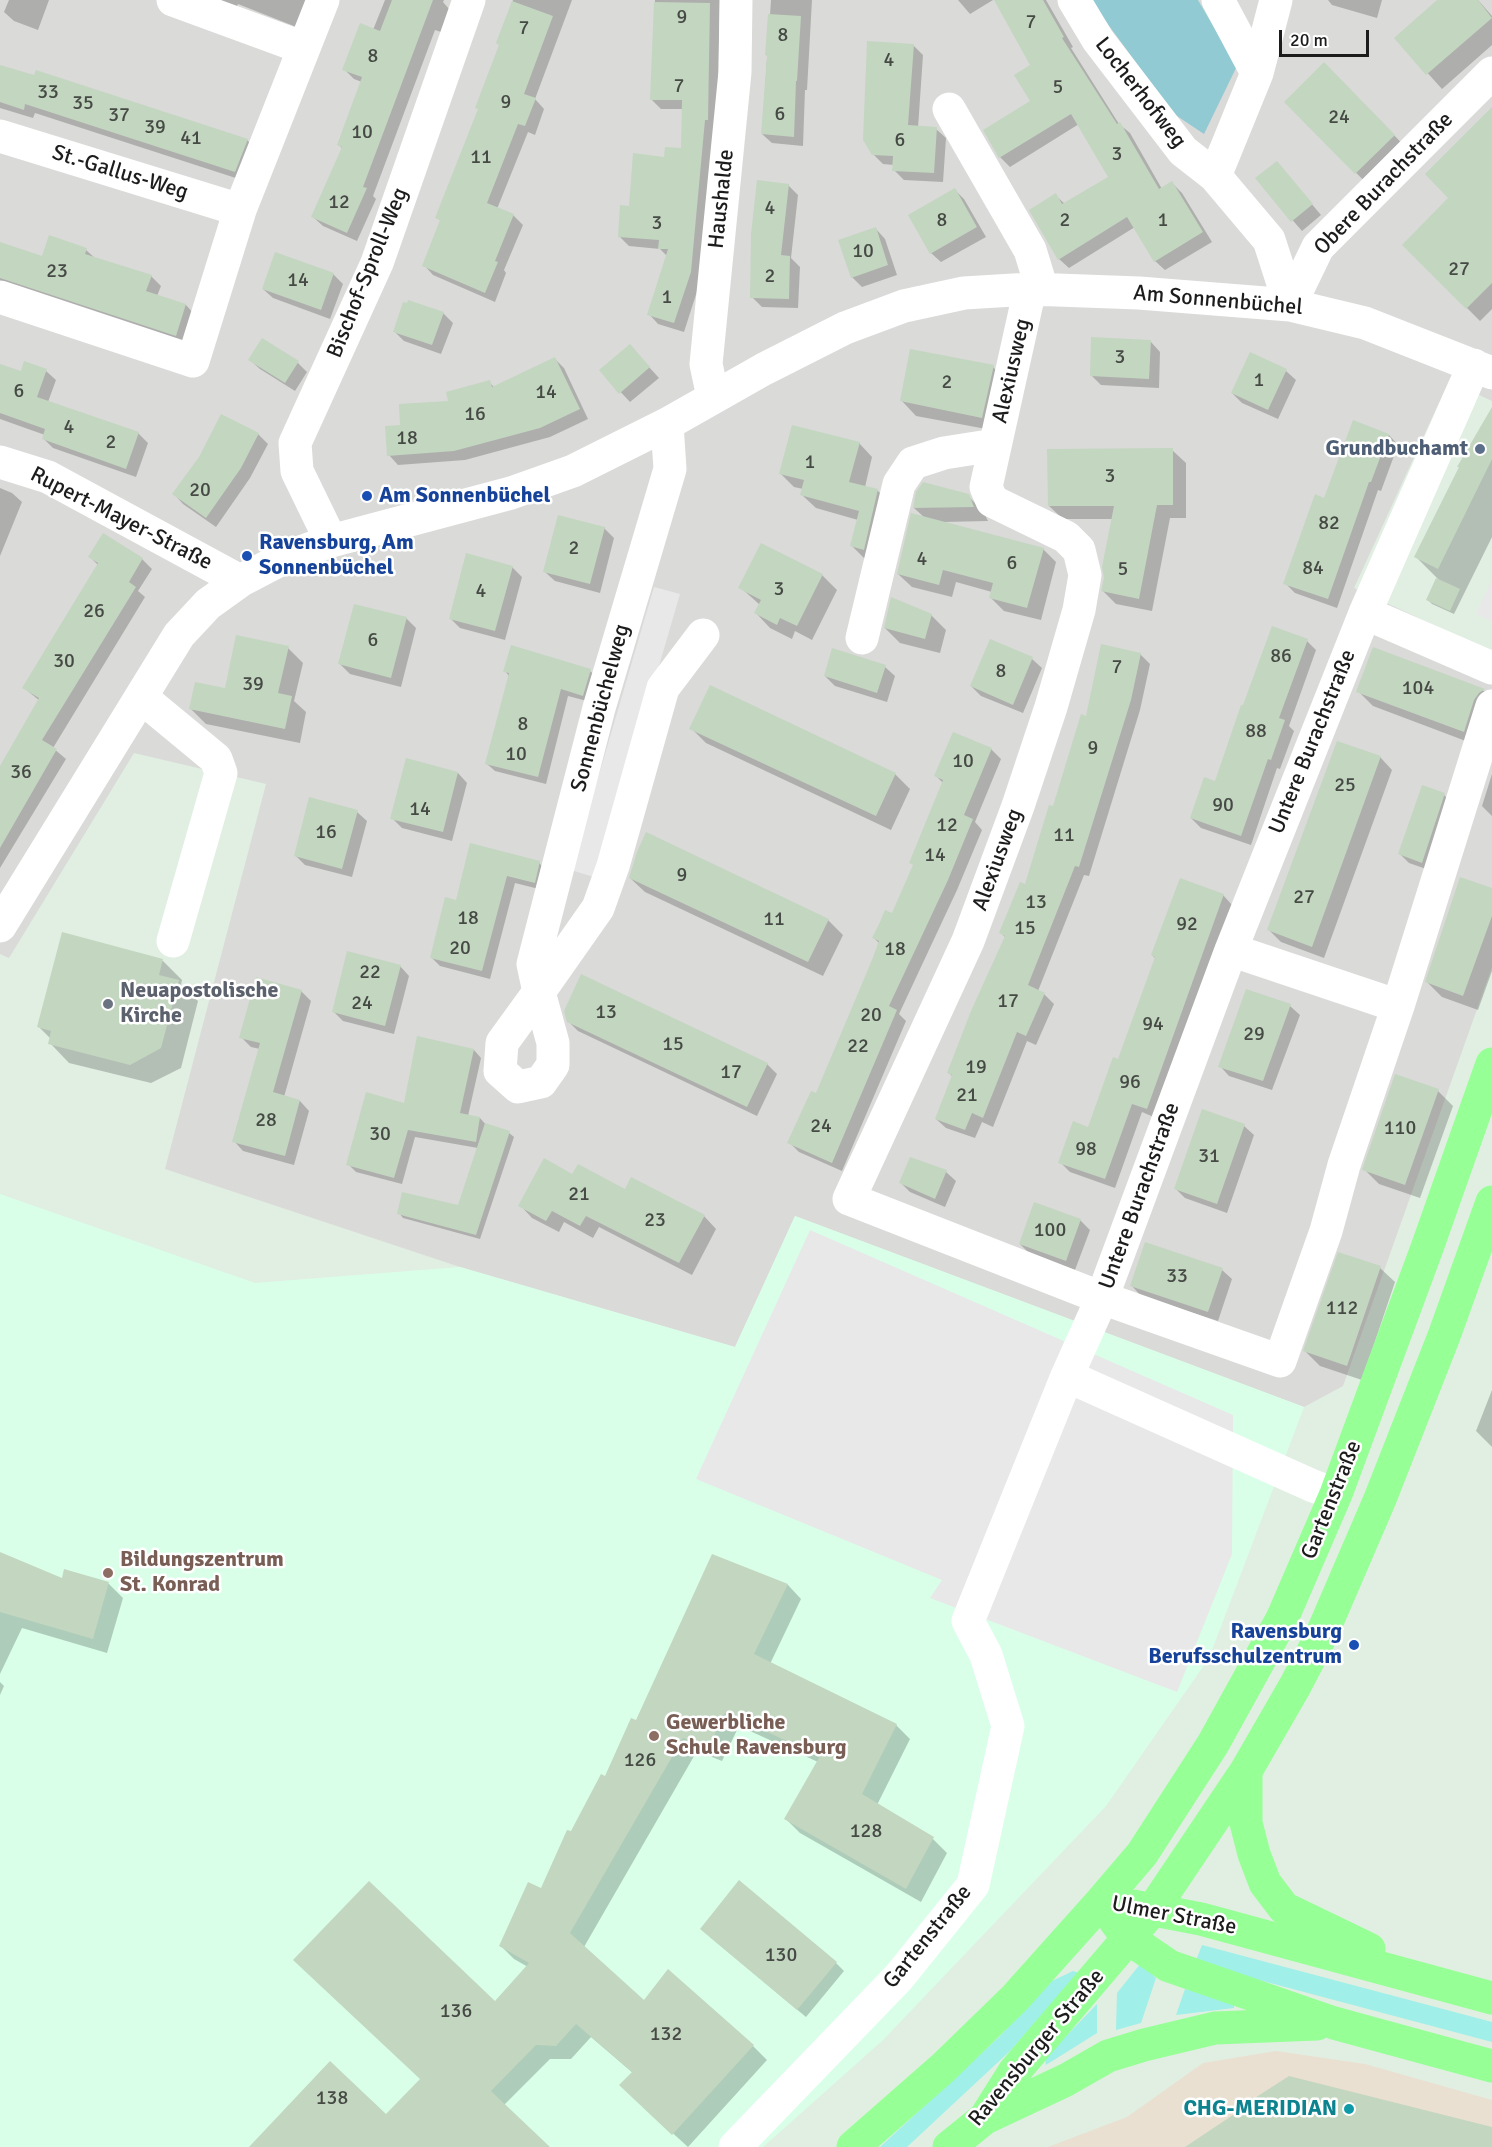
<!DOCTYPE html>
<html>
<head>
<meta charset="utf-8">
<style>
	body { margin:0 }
	#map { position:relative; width:1492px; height:2147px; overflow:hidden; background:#e0efe2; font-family:Signika,sans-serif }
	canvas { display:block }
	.scale { position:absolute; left:1279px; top:30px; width:90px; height:27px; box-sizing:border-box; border:3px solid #1c1c1c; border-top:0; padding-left:8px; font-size:18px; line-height:21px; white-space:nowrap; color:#1c1c1c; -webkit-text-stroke:4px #fff; paint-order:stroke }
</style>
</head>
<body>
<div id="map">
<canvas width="1492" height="2147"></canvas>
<div class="scale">20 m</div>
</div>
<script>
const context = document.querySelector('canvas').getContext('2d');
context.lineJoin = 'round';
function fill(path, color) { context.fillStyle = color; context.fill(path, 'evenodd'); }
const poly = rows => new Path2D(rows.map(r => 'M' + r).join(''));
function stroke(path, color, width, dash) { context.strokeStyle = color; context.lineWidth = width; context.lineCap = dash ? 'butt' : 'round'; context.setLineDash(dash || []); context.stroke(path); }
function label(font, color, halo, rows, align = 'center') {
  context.font = font + ' Signika,sans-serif'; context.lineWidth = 5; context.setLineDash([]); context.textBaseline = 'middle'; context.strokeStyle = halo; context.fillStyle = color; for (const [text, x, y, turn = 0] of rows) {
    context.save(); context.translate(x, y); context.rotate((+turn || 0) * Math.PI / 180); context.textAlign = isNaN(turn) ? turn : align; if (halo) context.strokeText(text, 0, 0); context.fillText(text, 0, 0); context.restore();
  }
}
const residential = poly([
	[0,0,1090,0,1237,66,1198,0,1492,0,1492,401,1449,381,1354,588,1492,652,1492,967,1343,1386,1304,1407,795,1216,735,1347,460,1267,165,1169,266,784,134,753,9,958,0,954]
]);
const industrial = poly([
	[1276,2051,1365,2064,1492,2100,1492,2147,1048,2147,1127,2117,1203,2063]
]);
const education = poly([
	[0,1194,255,1283,460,1267,735,1347,795,1216,1304,1407,1209,1658,1106,1806,883,2040,763,2147,0,2147]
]);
const grass = poly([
	[1202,1945,1492,2022,1492,2042,1195,1963],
	[1141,1963,1156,1978,1141,2023,1116,2030,1117,1993],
	[1073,1971,1079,1973,1010,2051,907,2147,880,2147,999,2037,1052,1981],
	[1185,1989,1234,2001,1234,2008,1176,2015],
	[1097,2004,1097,2033,1046,2065,1045,2058]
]);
const forest = poly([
	[1090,0,1198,0,1237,66,1204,134,1174,114]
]);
const parking = poly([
	[1492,579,1492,622,1476,614],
	[654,587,680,594,597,878,571,870],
	[810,1230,1233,1415,1232,1554,1177,1692,930,1598,942,1580,696,1479]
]);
const shadow = poly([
	[9,0,49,0,38,30,14,21,4,12],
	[213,0,318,0,304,30,238,4,236,8],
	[385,0,444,0,443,2,449,9,441,32,435,30,373,196,376,199,357,241,323,226,313,217,343,149,338,144,362,82,354,79,344,69,373,30],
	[513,0,572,0,535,99,544,109,535,135,528,132,497,209,513,215,523,225,504,270,506,273,495,302,433,275,424,265,441,221,437,217,479,109,500,46,498,43],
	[655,0,720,0,717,129,700,282,684,332,658,324,649,314,667,256,660,249,629,246,619,236,631,208,665,158,683,150,683,109,661,109,651,99],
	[771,0,812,0,807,90,805,90,803,146,772,143,762,134],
	[958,0,993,0,970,14],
	[996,0,1046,0,1073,47,1071,48,1119,124,1130,133,1162,189,1172,183,1182,193,1212,242,1165,270,1155,261,1135,227,1069,268,1059,259,1055,195,1065,204,1110,177,1079,124,1010,167,1000,157,1032,101,1032,66],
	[1328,0,1382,0,1377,18,1332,5],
	[1439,0,1478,0,1492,16,1492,45,1442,89,1396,38],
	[913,45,923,55,918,128,936,129,946,138,943,182,904,180,894,170,894,165,883,164,873,154],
	[0,67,247,140,257,150,245,181,35,113,33,118,0,108],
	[1352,92,1422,164,1384,201,1286,102],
	[1492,109,1492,309,1480,321,1404,245,1450,198],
	[1277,163,1321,215,1302,231,1257,179],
	[788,185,798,195,791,258,800,267,798,308,762,307,752,297],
	[955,190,964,199,986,237,941,262,931,253],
	[876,229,885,239,897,275,862,287,852,277],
	[0,243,42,258,86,250,96,259,151,276,161,286,157,296,186,305,195,315,186,344,0,283],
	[333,274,343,284,330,319,273,298,263,289],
	[443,313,453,323,441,354,404,341,395,332],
	[1151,342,1160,352,1159,388,1101,385,1091,375],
	[639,356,659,378,630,402,601,371],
	[555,359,564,368,588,419,550,437,465,460,398,465,389,455,401,426,489,382,494,387],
	[250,360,298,363,307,372,295,391,260,369],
	[993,367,1008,382,997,431,916,416,902,401],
	[46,371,56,380,48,402,138,433,148,443,136,477,53,448,44,439,45,435,0,419,0,376],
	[1286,371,1296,380,1278,419,1242,403,1232,393],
	[1492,433,1492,537,1454,614,1432,604,1428,600,1438,579,1416,557],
	[258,434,268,444,250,478,216,527,183,504,174,494],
	[1389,435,1398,445,1381,491,1378,490,1337,608,1295,593,1285,583,1325,500],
	[859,443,872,457,865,487,878,491,891,504,865,559,852,546,858,520,816,508,802,495,803,489,794,487,781,474],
	[1172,450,1186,463,1186,518,1170,518,1152,611,1116,604,1103,591,1113,519,1063,519,1049,506],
	[0,488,12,493,22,502,0,556],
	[968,496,983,511,988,521,943,522,1043,549,1056,562,1041,620,1004,611,991,598,992,592,956,582,952,597,912,587,898,574,925,518,914,508],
	[604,528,614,538,600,593,555,581,545,572],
	[762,545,822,575,837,590,812,640,795,631,792,639,770,628,756,613,760,605,740,587],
	[90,557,142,559,152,569,138,591,145,597,53,748,66,759,0,868,0,771,40,701,24,688,98,565],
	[512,567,522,577,505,640,460,628,450,618],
	[931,615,946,630,940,653,900,643,885,628],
	[406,618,416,628,401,687,350,674,340,664],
	[991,641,1032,659,1042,668,1023,713,981,696,971,686],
	[1307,641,1316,650,1289,726,1294,731,1280,769,1277,768,1251,845,1201,828,1191,818],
	[288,648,303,663,294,701,306,712,300,743,206,724,191,709,226,690],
	[1374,649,1484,691,1492,699,1479,746,1373,706,1358,691],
	[1140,654,1150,664,1140,710,1089,876,1084,875,1038,991,1044,994,1054,1004,1036,1045,1027,1041,993,1127,982,1122,975,1138,946,1128,936,1119,953,1077,949,1073,1006,938,1001,933,1026,886,1087,718],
	[885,667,895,676,887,702,835,686,825,676],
	[505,671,590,671,598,678,591,702,568,696,546,784,495,771,487,764,509,676],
	[691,728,895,774,910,789,891,830,706,743],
	[991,749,1001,759,975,822,982,830,957,890,899,1014,906,1021,842,1171,799,1152,789,1142,817,1095,880,944,874,938,893,915,914,866,944,784,936,776],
	[1380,757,1392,770,1324,958,1281,942,1269,930],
	[458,773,467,783,452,841,402,828,392,818],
	[1492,774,1492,816,1482,806],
	[1444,795,1454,805,1432,871,1409,863,1399,853],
	[357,812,367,821,352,877,305,865,295,855],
	[471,845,539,863,547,871,543,890,515,883,490,979,440,966,431,957,457,902],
	[630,878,828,920,843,935,823,976,645,892],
	[1492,890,1492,971,1478,1010,1442,997,1427,982],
	[1223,895,1232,905,1156,1118,1142,1112,1115,1188,1070,1172,1060,1162,1089,1129,1119,1061,1156,959,1152,955],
	[63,934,163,961,182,980,181,985,198,1001,181,1068,151,1083,69,1063,50,1043,51,1039,39,1027],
	[400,966,409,976,394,1034,343,1021,334,1012],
	[301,991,311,1001,284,1097,300,1101,309,1111,294,1165,243,1151,234,1141,260,1049,251,1047,241,1037],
	[1290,1006,1300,1015,1272,1090,1229,1076,1220,1066],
	[568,1021,767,1064,777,1074,757,1116,578,1031],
	[474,1050,481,1058,468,1116,480,1118,487,1126,509,1133,514,1137,480,1239,403,1218,399,1213,459,1207,478,1148,415,1137,402,1184,356,1172,348,1164,405,1105],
	[1438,1091,1453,1106,1420,1198,1379,1184,1364,1169],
	[1244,1126,1254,1135,1227,1213,1185,1198,1176,1189],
	[911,1159,946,1172,956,1181,945,1207,910,1192,900,1182],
	[573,1176,704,1216,716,1229,692,1275,599,1227,593,1238,564,1222,559,1232,532,1218,520,1205],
	[1080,1220,1090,1230,1075,1270,1030,1254,1020,1244],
	[1146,1244,1222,1270,1232,1279,1218,1321,1141,1296,1132,1286],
	[1380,1268,1395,1282,1362,1380,1320,1366,1305,1351],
	[1492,1390,1492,1447,1476,1431],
	[0,1553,63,1580,65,1571,109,1584,123,1598,107,1653,22,1628,0,1674],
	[713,1556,788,1585,801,1599,770,1664,896,1725,910,1739,877,1805,933,1839,947,1853,921,1902,800,1833,786,1819,818,1762,739,1726,722,1761,697,1751,584,1947,644,2002,753,2046,767,2060,688,2147,635,2099,633,2073,591,2037,571,2059,550,2059,504,2105,548,2147,251,2147,386,2116,528,1967,514,1959,500,1945,542,1890,637,1722],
	[0,1682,4,1686,0,1695],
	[710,1937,836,1963,844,1971,806,2017]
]);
const building = poly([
	[392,0,433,0,363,187,367,188,347,233,311,217,342,147,337,145,362,77,342,70,360,23,380,31],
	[994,0,1043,0,1064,37,1062,38,1117,124,1120,122,1159,189,1172,181,1203,232,1154,262,1127,217,1058,260,1029,210,1056,193,1062,204,1108,177,1071,114,999,158,983,130,1030,101,1014,75,1030,65],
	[1437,0,1478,0,1492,18,1426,75,1394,38],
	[512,1,553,16,524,94,536,98,525,126,518,124,487,203,514,214,495,261,498,262,485,293,422,266,440,220,435,218,478,109,475,108,499,45,496,43],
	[654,2,710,3,708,120,705,120,691,272,674,323,647,315,668,249,658,249,659,240,618,237,620,205,629,206,633,153,664,157,665,147,681,148,682,100,650,100],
	[768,14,801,16,797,81,796,81,794,137,761,134,767,56,765,55],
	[867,41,914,44,908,125,937,127,934,173,892,171,893,156,872,155,863,140],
	[1324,62,1395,135,1355,174,1284,102],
	[0,65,34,75,36,70,248,139,235,172,25,104,24,110,0,102],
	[1492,107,1492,283,1466,309,1402,245,1448,198,1425,174],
	[1277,161,1313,204,1291,222,1255,178],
	[757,180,789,184,781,255,790,256,789,299,750,298,751,234],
	[955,188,977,227,930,254,908,215],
	[876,227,888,265,851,278,838,240],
	[49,235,87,248,85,254,152,275,146,291,186,304,176,336,0,278,0,242,42,256],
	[275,252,334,273,321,310,262,289],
	[408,300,444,312,432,345,393,332,403,302,407,303],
	[1091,337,1151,340,1149,379,1090,376],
	[262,338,299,361,285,383,248,360],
	[630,344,650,367,619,394,599,370],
	[910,349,994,365,982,418,900,401],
	[1250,352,1287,369,1268,410,1231,393],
	[555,357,580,409,540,428,454,451,387,456,385,426,400,425,399,404,448,401,446,392,490,380,492,387],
	[24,361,47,369,37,397,139,432,126,469,42,439,45,429,0,413,0,364,21,371],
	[1492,407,1492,459,1438,569,1414,557,1459,467,1457,467],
	[221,414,259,433,241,468,206,518,172,494,199,457],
	[1353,420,1389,434,1371,482,1369,482,1328,599,1283,584,1315,494,1324,498],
	[792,425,860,442,849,482,878,489,864,550,850,546,859,511,800,495,804,480,779,474],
	[1173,448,1173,505,1157,505,1139,599,1101,591,1104,578,1102,567,1114,506,1048,506,1047,449],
	[923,482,969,494,974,507,913,508,916,492],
	[911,513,1044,548,1027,608,989,598,993,583,943,570,939,585,897,574],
	[558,515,605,527,590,584,543,572],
	[103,533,143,558,129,582,136,587,42,740,57,749,0,848,0,766,39,698,22,688,98,563,88,557],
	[761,543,823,574,797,626,780,618,777,625,754,613,761,600,738,588],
	[466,553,513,566,495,631,449,619],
	[1436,578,1460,589,1450,611,1426,600],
	[891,597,932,614,925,639,884,628],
	[354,604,407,617,391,678,338,664],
	[1272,626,1308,639,1279,718,1285,720,1271,760,1268,759,1241,836,1190,818,1204,777,1215,781,1241,705,1243,705],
	[236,635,289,646,278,693,292,696,285,729,189,709,195,682,225,688],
	[990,639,1033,657,1013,705,970,686],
	[1101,644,1141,653,1131,700,1079,867,1075,866,1028,985,1045,993,1026,1036,1017,1032,983,1118,972,1113,965,1130,935,1119,952,1075,947,1073,971,1011,1005,936,999,933,1020,882,1025,884,1049,805,1053,806,1081,714,1086,716],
	[511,645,591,669,583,696,561,689,538,777,485,764,509,673,503,672],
	[1373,647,1485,689,1479,693,1474,700,1464,732,1356,692],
	[832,648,886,665,877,693,824,676],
	[710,685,896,773,876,816,689,729],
	[953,732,992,748,964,815,973,819,948,880,889,1006,897,1010,832,1163,787,1143,811,1091,816,1093,872,960,879,941,872,938,880,922,885,910,892,913,913,865,909,863,943,780,934,776],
	[1337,741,1381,756,1312,947,1267,930],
	[406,758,458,772,443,832,390,819],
	[1422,785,1445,793,1422,863,1398,854],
	[309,797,358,810,342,869,294,856],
	[646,832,829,919,808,962,629,878,637,852],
	[470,843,540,861,535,883,507,876,482,971,430,958,445,897,456,900],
	[1460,877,1492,888,1492,916,1463,996,1425,982],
	[1180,878,1224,894,1147,1109,1132,1104,1105,1179,1058,1163,1073,1121,1088,1127,1113,1057,1118,1059,1155,957,1151,955],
	[62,932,163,959,159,975,179,980,161,1048,130,1065,48,1044,51,1031,37,1027],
	[347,951,401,965,385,1026,332,1012],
	[581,974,768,1063,747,1107,567,1022,564,1011],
	[256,977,302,990,273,1092,300,1100,285,1156,232,1142,260,1043,239,1038],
	[1246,989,1291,1004,1263,1081,1218,1067],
	[417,1036,474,1049,460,1113,480,1117,476,1142,408,1130,394,1178,346,1165,366,1092,404,1103],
	[1395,1074,1439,1089,1405,1185,1362,1170],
	[1202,1109,1245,1124,1217,1204,1174,1189],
	[485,1123,510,1131,476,1235,397,1214,402,1192,458,1205],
	[910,1157,947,1170,935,1199,899,1183],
	[544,1158,572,1174,578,1164,625,1189,631,1177,705,1215,679,1263,586,1216,580,1226,552,1211,546,1221,518,1206],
	[1034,1202,1081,1219,1066,1261,1019,1244],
	[1145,1242,1223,1268,1208,1312,1130,1286],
	[1338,1252,1381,1266,1347,1366,1303,1351],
	[0,1552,62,1578,64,1569,109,1582,93,1639,0,1612],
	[712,1554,788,1584,754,1654,897,1724,862,1794,934,1837,906,1889,784,1819,820,1756,725,1713,708,1748,683,1738,570,1933,644,2000,668,1969,754,2045,672,2135,619,2085,632,2072,576,2024,556,2046,536,2045,491,2091,550,2147,249,2147,330,2061,386,2114,420,2079,293,1960,369,1881,495,2001,529,1963,499,1946,528,1882,541,1888,567,1830,571,1831,601,1774,605,1776,631,1718,636,1720],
	[739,1880,837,1962,797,2010,700,1929],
	[1289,2076,1492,2127,1492,2147,1185,2147,1248,2105,1247,2103]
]);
const minor = poly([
	[173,0,304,48],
	[1074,0,1098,40,1183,151,1215,176],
	[1218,0,1257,73],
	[1276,0,1257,73,1215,176,1269,240,1290,305],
	[949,109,1030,250,1042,289],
	[0,136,240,210],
	[1030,289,986,487,992,501,1066,537,1079,550,1085,575,1079,610,1051,707,1018,806,968,941,849,1199,1102,1298,1280,1361,1326,1231,1344,1165,1398,1006,1492,706],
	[0,297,193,361,240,210,323,0],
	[1290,305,1318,247,1492,73],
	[713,397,706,364,735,72,736,0],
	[667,424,670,469,599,708,533,964,539,992,502,1043,500,1071,518,1087,541,1082,553,1065,553,1043,539,992,598,908,613,866,663,688,703,635],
	[0,462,48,477,240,581],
	[331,541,297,471,295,443,377,263,469,0],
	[1365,613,1492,668],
	[862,638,899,484,913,463,944,453,995,445],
	[141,697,216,759,221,773,173,941],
	[0,926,179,635,208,604,240,581,284,558,331,541,511,493,573,471,667,424,764,369,845,328,904,306,964,293,1030,289,1139,293,1290,305,1365,323,1492,373],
	[1231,950,1398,1006],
	[1336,1494,1313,1486,1067,1376,1102,1298,1231,950,1365,613,1474,365],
	[735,2147,899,1977,973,1885,1008,1726,986,1655,968,1621,1067,1376]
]);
const major = poly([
	[1246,1771,1246,1823,1254,1854,1265,1883,1284,1908,1369,1949],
	[1133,1906,1201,1919,1492,1998],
	[1115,1921,1128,1938,1169,1966,1334,2023,1492,2066],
	[985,2118,1066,2080,1108,2056,1144,2045,1215,2028,1317,2024],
	[853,2147,943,2068,1015,1998,1101,1902,1142,1854,1213,1744,1282,1619,1336,1494,1427,1248,1492,1064],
	[949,2147,985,2118,1014,2072,1154,1908,1246,1771,1295,1686,1321,1636,1380,1499,1444,1336,1492,1202]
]);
const markers = [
	[1480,449,6,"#5c6f8a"],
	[367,496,6,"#1a4fb4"],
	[247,556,6,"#1a4fb4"],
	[108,1004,6,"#6b7280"],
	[108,1573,6,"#8d6e63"],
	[1354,1645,6,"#1a4fb4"],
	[654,1736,6,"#8d6e63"],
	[1349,2109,6,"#0f9aa8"]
];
const numberNames = [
	["9",682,18],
	["7",1031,23],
	["7",524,29],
	["8",783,36],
	["8",373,57],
	["4",889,61],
	["7",679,87],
	["5",1058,88],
	["33",48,93],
	["9",506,103],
	["35",83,104],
	["6",780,115],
	["37",119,116],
	["24",1339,118],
	["39",155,128],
	["10",362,133],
	["41",191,139],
	["6",900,141],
	["3",1117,155],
	["11",481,158],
	["12",339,203],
	["4",770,209],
	["8",942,221],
	["2",1065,221],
	["1",1163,221],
	["3",657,224],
	["10",863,252],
	["27",1459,270],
	["23",57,272],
	["2",770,277],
	["14",298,281],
	["1",667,298],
	["3",1120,358],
	["1",1259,381],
	["2",947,383],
	["6",19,392],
	["14",546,393],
	["16",475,415],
	["4",69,428],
	["18",407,439],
	["2",111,443],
	["1",810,463],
	["3",1110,477],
	["20",200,491],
	["82",1329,524],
	["2",574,549],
	["4",922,560],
	["6",1012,564],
	["84",1313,569],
	["5",1123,570],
	["3",779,590],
	["4",481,592],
	["26",94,612],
	["6",373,641],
	["86",1281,657],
	["30",64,662],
	["7",1117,668],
	["8",1001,672],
	["39",253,685],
	["104",1418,689],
	["8",523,725],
	["88",1256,732],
	["9",1093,749],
	["10",516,755],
	["10",963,762],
	["36",21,773],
	["25",1345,786],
	["90",1223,806],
	["14",420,810],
	["12",947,826],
	["16",326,833],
	["11",1064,836],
	["14",935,856],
	["9",682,876],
	["27",1304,898],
	["13",1036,903],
	["18",468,919],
	["11",774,920],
	["92",1187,925],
	["15",1025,929],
	["20",460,949],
	["18",895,950],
	["22",370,973],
	["17",1008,1002],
	["24",362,1004],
	["13",606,1013],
	["20",871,1016],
	["94",1153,1025],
	["29",1254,1035],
	["15",673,1045],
	["22",858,1047],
	["19",976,1068],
	["17",731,1073],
	["96",1130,1083],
	["21",967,1096],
	["28",266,1121],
	["24",821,1127],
	["110",1400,1129],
	["30",380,1135],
	["98",1086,1150],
	["31",1209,1157],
	["21",579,1195],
	["23",655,1221],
	["100",1050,1231],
	["33",1177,1277],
	["112",1342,1309],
	["126",640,1761],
	["128",866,1832],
	["130",781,1956],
	["136",456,2012],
	["132",666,2035],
	["138",332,2099]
];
const streetNames = [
	["Locherhofweg",1140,93,52],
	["St.-Gallus-Weg",120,173,17],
	["Obere Burachstraße",1384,184,-46],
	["Haushalde",722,199,-84],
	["Bischof-Sproll-Weg",368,273,-68],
	["Am Sonnenbüchel",1218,301,5],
	["Alexiusweg",1012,371,-77],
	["Rupert-Mayer-Straße",121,519,27],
	["Sonnenbüchelweg",601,708,-75],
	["Untere Burachstraße",1313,742,-68],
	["Alexiusweg",998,860,-70],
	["Untere Burachstraße",1140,1196,-70],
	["Gartenstraße",1332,1500,-68],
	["Ulmer Straße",1174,1916,11],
	["Gartenstraße",928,1937,-51],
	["Ravensburger Straße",1037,2048,-50]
];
const serviceNames = [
	["Grundbuchamt",1468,449]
];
const transitNames = [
	["Am Sonnenbüchel",379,496],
	["Ravensburg, Am",259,543],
	["Sonnenbüchel",259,568],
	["Ravensburg",1342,1632,"right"],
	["Berufsschulzentrum",1342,1657,"right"]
];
const worshipNames = [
	["Neuapostolische",120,991],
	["Kirche",120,1016]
];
const educationNames = [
	["Bildungszentrum",120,1560],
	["St. Konrad",120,1585],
	["Gewerbliche",666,1723],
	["Schule Ravensburg",666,1748]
];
const cultureNames = [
	["CHG-MERIDIAN",1337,2109]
];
fill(residential, '#dadad9');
fill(industrial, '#e9e0d1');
fill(education, '#d9ffe9');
fill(grass, '#a0efe9');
fill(forest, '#91cad2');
fill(parking, '#e8e8e8');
fill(shadow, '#0003');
fill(building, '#c3d6c0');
stroke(minor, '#fff', 33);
stroke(major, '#96ff95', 33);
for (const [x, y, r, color] of markers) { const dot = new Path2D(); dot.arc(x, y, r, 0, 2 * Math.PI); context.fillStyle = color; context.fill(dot); stroke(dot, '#fff', 2); }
label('20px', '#464a45', null, numberNames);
label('22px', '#1c1c1c', '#fff', streetNames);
label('bold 22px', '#4e5e75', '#fff', serviceNames, 'right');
label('bold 22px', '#164399', '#fff', transitNames, 'left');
label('bold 22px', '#5b616d', '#fff', worshipNames, 'left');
label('bold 22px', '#785e54', '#fff', educationNames, 'left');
label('bold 22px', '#0d838f', '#fff', cultureNames, 'right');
</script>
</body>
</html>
